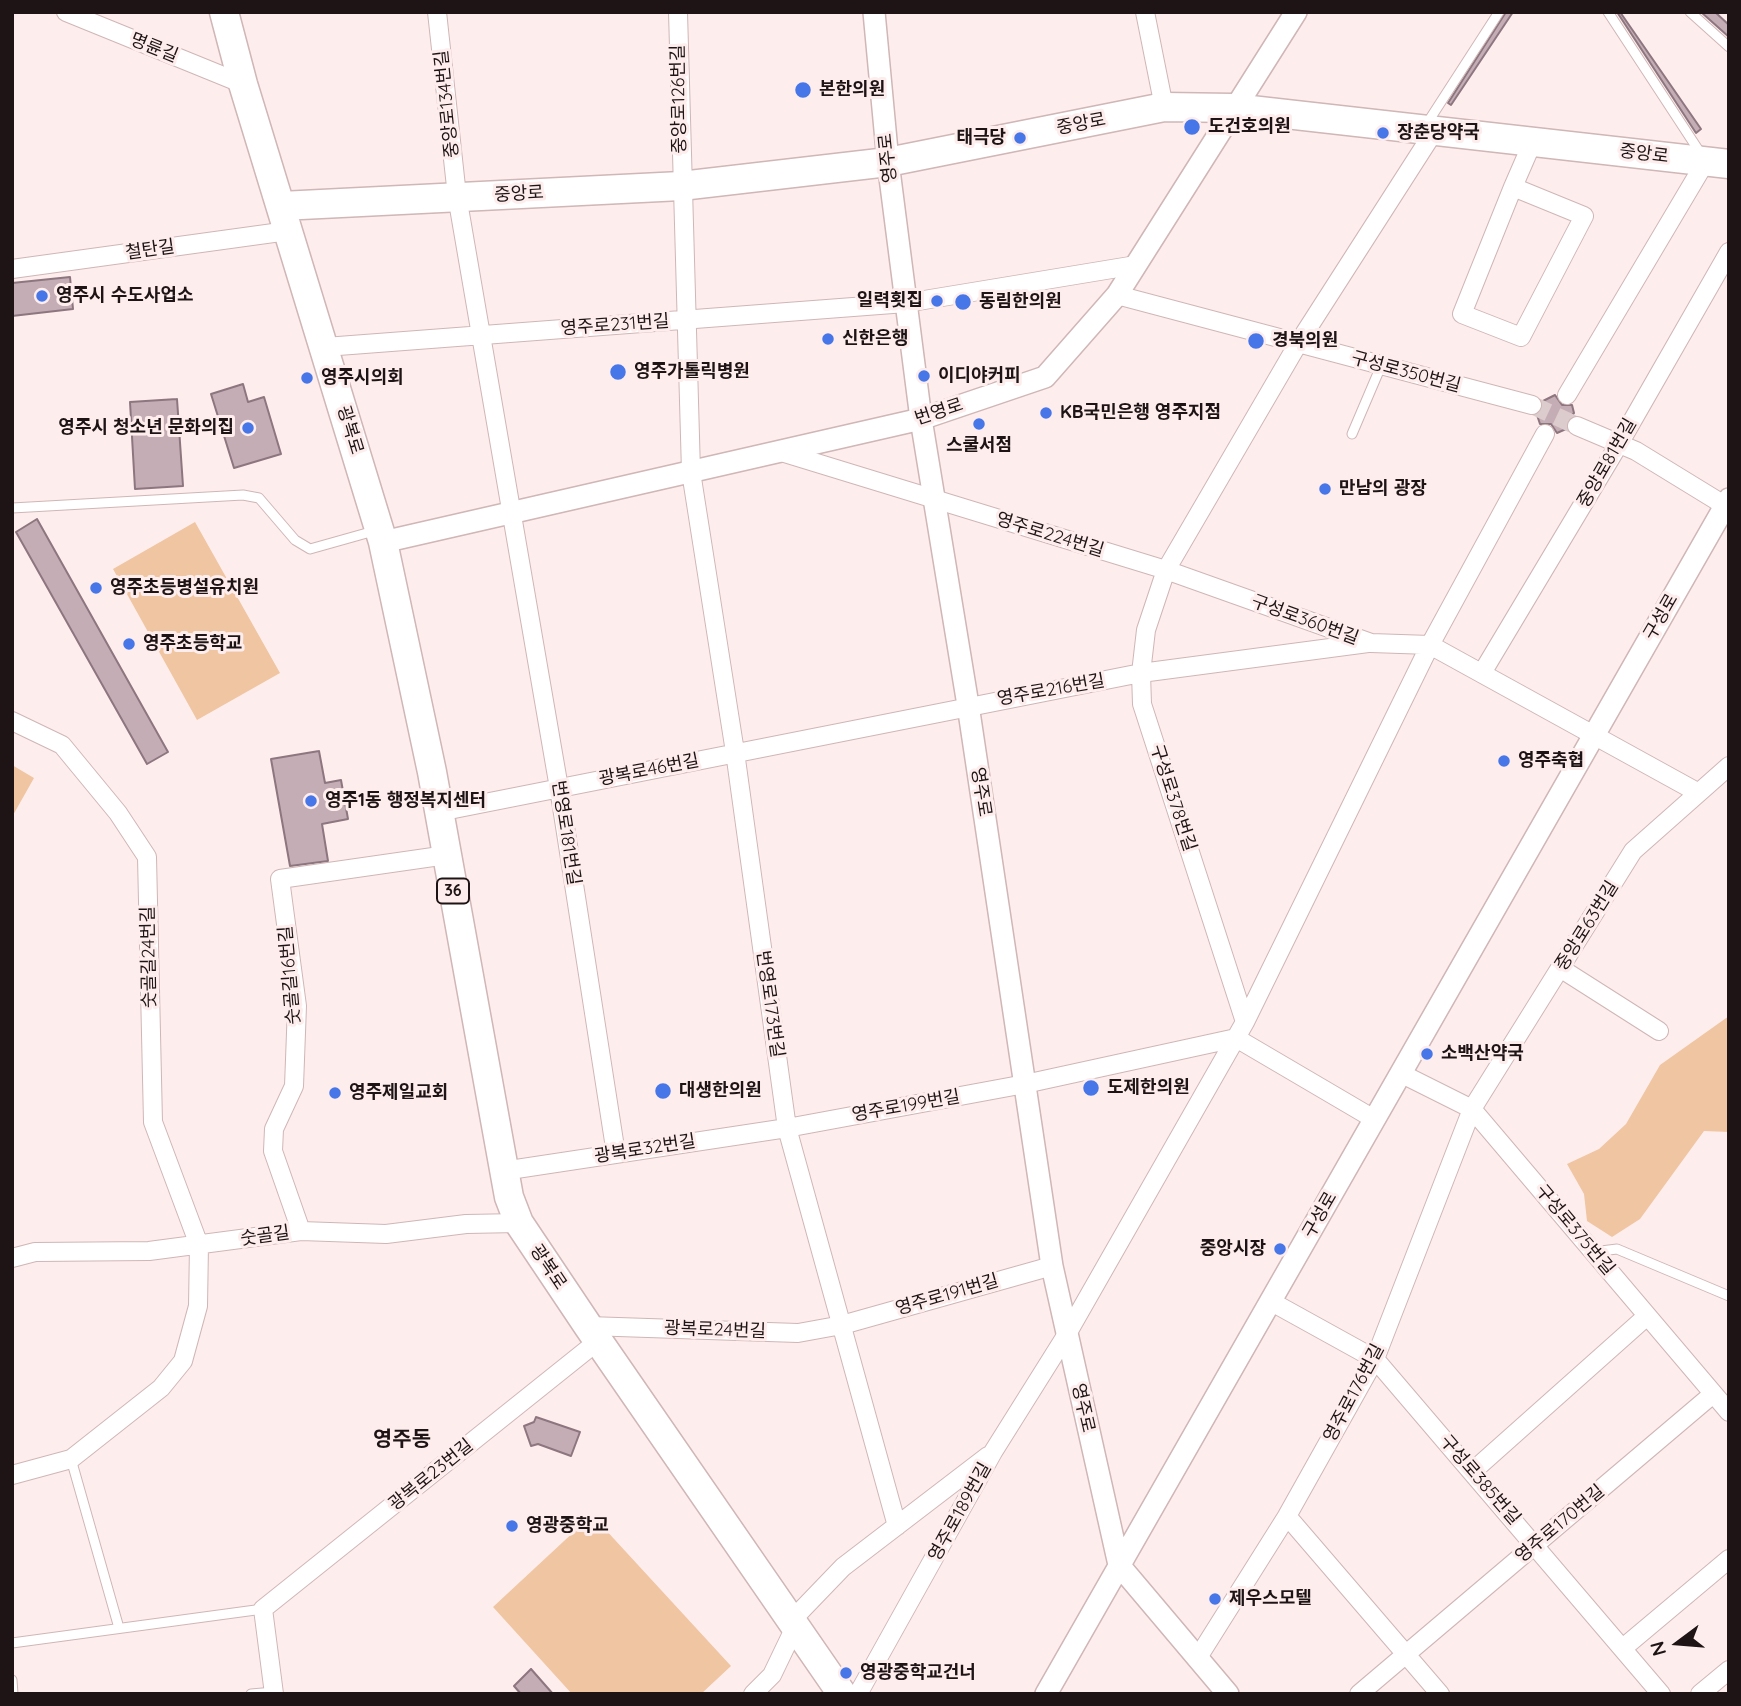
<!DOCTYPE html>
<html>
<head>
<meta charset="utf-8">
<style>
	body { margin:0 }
	#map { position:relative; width:1741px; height:1706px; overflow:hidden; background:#feeded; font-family:Quicksand,sans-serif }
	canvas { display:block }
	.frame { position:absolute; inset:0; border:14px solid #1e1415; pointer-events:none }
	.north { position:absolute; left:1643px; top:1608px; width:70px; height:70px; -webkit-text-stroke:5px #feeded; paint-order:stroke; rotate:254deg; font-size:19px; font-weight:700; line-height:28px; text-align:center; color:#1e1415 }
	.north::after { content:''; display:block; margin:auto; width:24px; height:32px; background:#1e1415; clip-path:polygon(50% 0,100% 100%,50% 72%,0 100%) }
</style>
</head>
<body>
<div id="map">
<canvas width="1741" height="1706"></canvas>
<div class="frame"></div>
<div class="north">N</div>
</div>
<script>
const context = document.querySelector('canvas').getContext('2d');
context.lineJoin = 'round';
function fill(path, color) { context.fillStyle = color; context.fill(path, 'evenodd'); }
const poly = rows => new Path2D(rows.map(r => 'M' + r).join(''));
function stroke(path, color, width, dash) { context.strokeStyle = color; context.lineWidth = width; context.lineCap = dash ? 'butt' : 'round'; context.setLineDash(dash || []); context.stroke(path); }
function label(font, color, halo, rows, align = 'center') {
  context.font = font + ' Quicksand,"Noto Sans KR",sans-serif'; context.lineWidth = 6; context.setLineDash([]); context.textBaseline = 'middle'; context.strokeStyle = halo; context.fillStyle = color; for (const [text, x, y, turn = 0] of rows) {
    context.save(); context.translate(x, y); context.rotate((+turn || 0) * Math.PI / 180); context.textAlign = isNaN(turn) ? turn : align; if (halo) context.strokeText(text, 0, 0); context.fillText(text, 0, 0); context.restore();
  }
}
const green = poly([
	[195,522,280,673,197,720,113,569],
	[12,765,34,778,12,817],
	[1729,1016,1729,1132,1704,1131,1640,1219,1612,1237,1587,1221,1584,1194,1567,1164,1599,1149,1626,1124,1660,1065],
	[592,1515,731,1666,701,1694,572,1694,493,1607]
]);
const building = poly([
	[1506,12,1513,12,1451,105,1448,103,1506,12],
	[1617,12,1620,12,1701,129,1696,133,1617,12],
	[1701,12,1715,12,1729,25,1729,37,1701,12],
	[70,277,73,309,12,316,12,283,70,277],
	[243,384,248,402,264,397,281,454,234,468,211,394,243,384],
	[1555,395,1562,405,1572,405,1574,413,1567,421,1566,429,1557,433,1551,424,1540,424,1537,415,1543,409,1543,401,1555,395],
	[177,399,183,486,135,489,130,402,177,399],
	[37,519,168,752,147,764,16,532,37,519],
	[319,751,325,783,341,780,348,819,322,824,328,861,290,866,271,759,319,751],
	[536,1417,580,1432,571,1456,538,1444,531,1446,524,1426,534,1422,536,1417],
	[531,1669,553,1694,521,1694,514,1686,531,1669]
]);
const minorTunnel = poly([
	[1532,405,1577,426]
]);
const service = poly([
	[1608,12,1701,154],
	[1690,12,1729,47],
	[1426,125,1499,12],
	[1352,434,1381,366],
	[12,508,243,495,259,498,295,540,310,549,374,531],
	[1593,1252,1617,1249,1729,1296],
	[71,1459,119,1628],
	[12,1643,263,1609],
	[12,1680,13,1694],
	[251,1694,274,1692]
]);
const minor = poly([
	[66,12,243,84],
	[437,12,457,196,559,788,616,1154],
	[678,12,691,472,735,752,787,1128,897,1526],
	[1145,12,1164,107],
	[1513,187,1584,216,1521,337,1462,314,1478,274,1513,187,1533,141],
	[12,269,288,231],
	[1117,295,1532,405],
	[325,347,906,303,1136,265],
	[1567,395,1706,161],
	[1577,426,1636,451,1729,508],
	[781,452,1166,570,1371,643,1430,645,1697,792],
	[1482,673,1619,444,1729,252],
	[12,721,62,745,118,813,147,857,153,1122,199,1245,198,1306,183,1361,161,1388,71,1459,12,1475],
	[439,812,1141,673,1368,643],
	[1560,968,1659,1031],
	[1245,1022,1142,704,1141,673,1146,630,1166,570,1299,342,1435,130],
	[1400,1073,1472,1109,1729,1412],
	[503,1171,787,1128,1025,1084,1236,1038,1374,1119],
	[301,1231,273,1151,274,1129,294,1086,297,1006,280,879,447,855],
	[12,1258,35,1252,149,1251,301,1231,386,1234,466,1224,519,1223],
	[1270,1301,1375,1359,1661,1694],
	[588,1326,798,1333,842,1325,1052,1266],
	[1473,1471,1647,1316],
	[1287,1516,1440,1694],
	[792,1620,843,1567,988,1456],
	[1623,1648,1729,1559],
	[1197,1659,1287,1516,1375,1359,1472,1109,1633,851,1729,766],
	[274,1694,263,1609,598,1341],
	[753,1694,772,1675,796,1625],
	[858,1694,993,1452,1067,1334,1245,1022,1430,645,1545,434],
	[1359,1694,1713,1394],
	[1700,1694,1729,1670]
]);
const tertiary = poly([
	[874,12,888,162,921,419,968,705,1052,1266,1119,1565,1228,1694],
	[383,542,921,419,1045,377,1117,295,1296,12],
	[1046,1694,1729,499]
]);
const primary = poly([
	[224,12,243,84,383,542,432,772,509,1197,519,1223,588,1326,842,1694],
	[281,206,681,186,888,162,1164,107,1233,108,1729,164]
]);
const markers = [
	[803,90,9,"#4776e8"],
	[1192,127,9,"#4776e8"],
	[1383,133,7,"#4776e8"],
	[1020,138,7,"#4776e8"],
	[42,296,7,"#4776e8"],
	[937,301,7,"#4776e8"],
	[963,302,9,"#4776e8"],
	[828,339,7,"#4776e8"],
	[1256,341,9,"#4776e8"],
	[618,372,9,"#4776e8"],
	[924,376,7,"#4776e8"],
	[307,378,7,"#4776e8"],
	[1046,413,7,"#4776e8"],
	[979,424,7,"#4776e8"],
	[248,428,7,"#4776e8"],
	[1325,489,7,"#4776e8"],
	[96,588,7,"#4776e8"],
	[129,644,7,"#4776e8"],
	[1504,761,7,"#4776e8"],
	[311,801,7,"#4776e8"],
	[1427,1054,7,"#4776e8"],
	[1091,1088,9,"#4776e8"],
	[663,1091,9,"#4776e8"],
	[335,1093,7,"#4776e8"],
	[1280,1249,7,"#4776e8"],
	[512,1526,7,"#4776e8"],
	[1215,1599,7,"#4776e8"],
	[846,1673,7,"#4776e8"]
];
const shields = [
	[453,891,32]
];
const shieldNames = [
	["36",453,891]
];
const streetNames = [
	["명륜길",154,48,22],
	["중앙로126번길",679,99,-91],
	["중앙로134번길",447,104,-96],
	["중앙로",1081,124,-11],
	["중앙로",1644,154,7],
	["영주로",888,158,-96],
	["중앙로",519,194,-3],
	["철탄길",150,250,-8],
	["영주로231번길",615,325,-4],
	["구성로350번길",1406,372,15],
	["번영로",939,412,-18],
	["광복로",350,430,73],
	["중앙로81번길",1607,463,-60],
	["영주로224번길",1050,535,17],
	["구성로",1661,617,-60],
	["구성로360번길",1305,620,20],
	["영주로216번길",1051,690,-10],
	["광복로46번길",649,770,-11],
	["영주로",981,792,81],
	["구성로378번길",1173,798,72],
	["번영로181번길",566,833,81],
	["중앙로63번길",1587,926,-58],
	["숫골길24번길",149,957,-91],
	["숫골길16번길",290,975,-95],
	["번영로173번길",770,1004,82],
	["영주로199번길",906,1106,-10],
	["광복로32번길",645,1149,-9],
	["구성로",1320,1215,-60],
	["구성로375번길",1575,1230,50],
	["숫골길",265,1236,-8],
	["광복로",548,1267,56],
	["영주로191번길",947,1295,-16],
	["광복로24번길",715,1330,2],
	["영주로176번길",1354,1393,-62],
	["영주로",1083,1408,77],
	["광복로23번길",431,1475,-39],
	["구성로385번길",1480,1480,49],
	["영주로189번길",960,1512,-61],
	["영주로170번길",1560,1524,-40]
];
const poiNames = [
	["본한의원",819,90],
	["도건호의원",1208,127],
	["장춘당약국",1397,133],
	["태극당",1006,138,"right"],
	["영주시 수도사업소",56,296],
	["일력횟집",923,301,"right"],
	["동림한의원",979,302],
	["신한은행",842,339],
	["경북의원",1272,341],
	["영주가톨릭병원",634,372],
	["이디야커피",938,376],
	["영주시의회",321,378],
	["KB국민은행 영주지점",1060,413],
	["영주시 청소년 문화의집",234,428,"right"],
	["스쿨서점",979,446,"center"],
	["만남의 광장",1339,489],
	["영주초등병설유치원",110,588],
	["영주초등학교",143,644],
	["영주축협",1518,761],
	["영주1동 행정복지센터",325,801],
	["소백산약국",1441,1054],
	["도제한의원",1107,1088],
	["대생한의원",679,1091],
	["영주제일교회",349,1093],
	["중앙시장",1266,1249,"right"],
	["영광중학교",526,1526],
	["제우스모텔",1229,1599],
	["영광중학교건너",860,1673]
];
const quarterNames = [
	["영주동",402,1440]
];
fill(green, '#f0c5a1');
fill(building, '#c5adb5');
stroke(building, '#8d767f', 2);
stroke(minorTunnel, '#dccccd', 18, [18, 9]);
stroke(service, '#d0b6b6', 11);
stroke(minor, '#d0b6b6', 20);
stroke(tertiary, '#d0b6b6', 24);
stroke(primary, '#d0b6b6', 31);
stroke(service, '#fff', 9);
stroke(minor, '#fff', 18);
stroke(tertiary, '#fff', 21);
stroke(primary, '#fff', 28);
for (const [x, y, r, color] of markers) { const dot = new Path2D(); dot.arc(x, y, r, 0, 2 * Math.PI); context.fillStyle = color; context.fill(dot); stroke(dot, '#feeded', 2.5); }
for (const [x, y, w] of shields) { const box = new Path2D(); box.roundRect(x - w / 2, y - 12.5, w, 25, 5); context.fillStyle = '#feeded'; context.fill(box); stroke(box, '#1e1415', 2); }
label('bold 16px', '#1e1415', null, shieldNames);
label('18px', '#1e1415', '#feeded', streetNames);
label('bold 18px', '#1e1415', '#feeded', poiNames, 'left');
label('bold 21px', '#1e1415', '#feeded', quarterNames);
</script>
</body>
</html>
